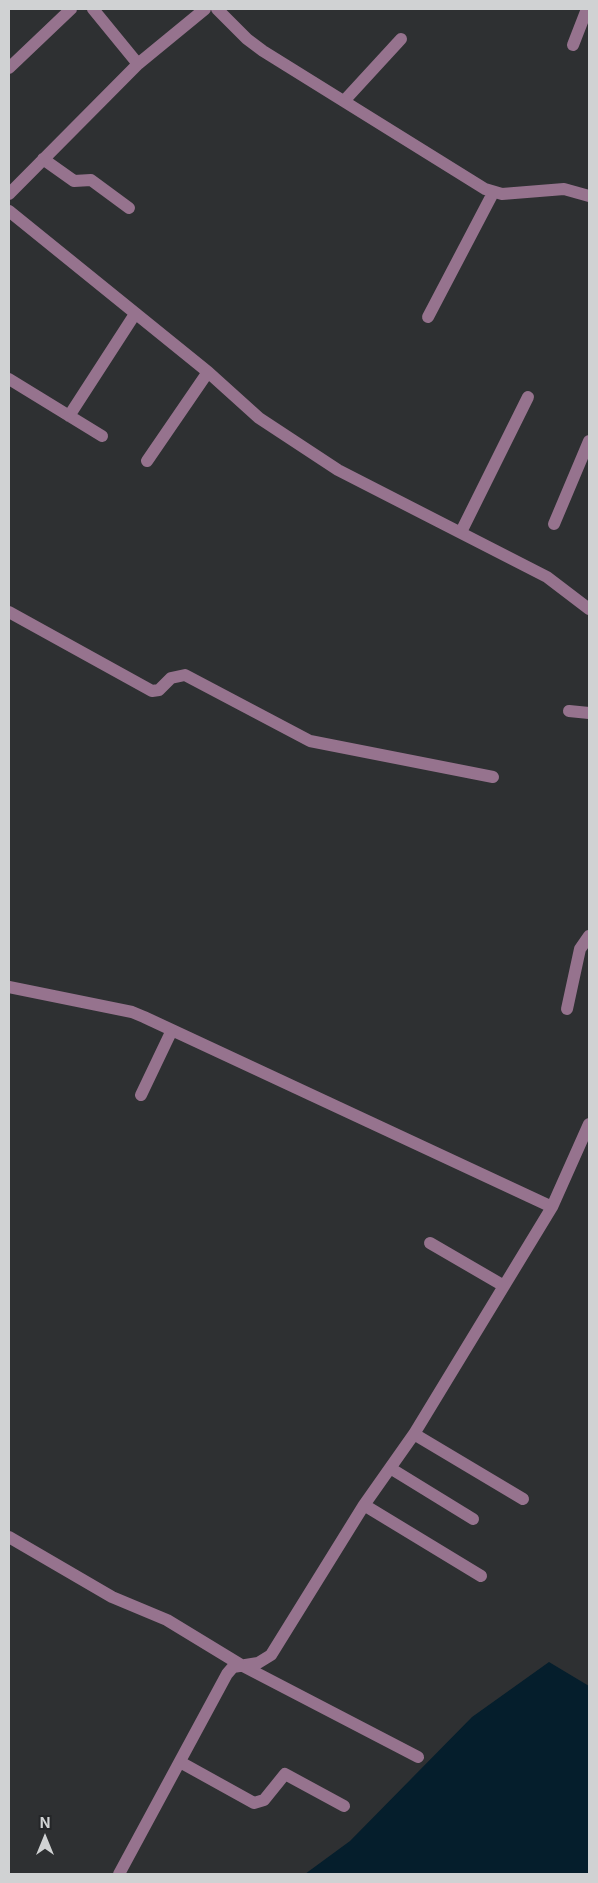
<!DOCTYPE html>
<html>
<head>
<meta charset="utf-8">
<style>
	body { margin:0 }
	#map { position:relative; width:598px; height:1883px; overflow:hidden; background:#2e3032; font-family:Inter,sans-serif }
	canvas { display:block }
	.frame { position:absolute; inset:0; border:10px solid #d0d2d3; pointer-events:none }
	.north { position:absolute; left:20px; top:1813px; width:50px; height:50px; -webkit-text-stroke:4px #242628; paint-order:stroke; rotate:0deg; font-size:14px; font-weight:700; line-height:20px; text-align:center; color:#d0d2d3 }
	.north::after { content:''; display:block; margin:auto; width:18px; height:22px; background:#d0d2d3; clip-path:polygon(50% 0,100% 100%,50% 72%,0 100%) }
</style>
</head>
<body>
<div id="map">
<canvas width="598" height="1883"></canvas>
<div class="frame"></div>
<div class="north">N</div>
</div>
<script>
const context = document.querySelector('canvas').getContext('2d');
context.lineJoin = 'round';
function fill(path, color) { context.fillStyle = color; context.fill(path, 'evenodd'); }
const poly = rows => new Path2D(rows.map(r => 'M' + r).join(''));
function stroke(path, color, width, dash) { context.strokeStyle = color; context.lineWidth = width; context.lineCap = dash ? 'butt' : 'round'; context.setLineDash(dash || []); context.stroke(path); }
const water = poly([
	[549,1662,589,1686,589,1874,305,1874,350,1841,472,1717]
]);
const minor = poly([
	[93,9,138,64],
	[217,9,247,39,263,51,485,189,502,194,564,189,589,196],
	[573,45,587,9],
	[9,68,71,9],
	[344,101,401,39],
	[43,159,74,181,91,180,129,208],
	[9,194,138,64,205,9],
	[9,211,208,372,259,418,338,470,547,577,589,609],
	[428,317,493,193],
	[9,379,102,436],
	[69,416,135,314],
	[147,461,208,372],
	[554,524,589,441],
	[461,532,528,397],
	[9,612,152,691,159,690,171,678,185,675,310,741,493,777],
	[569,711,589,713],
	[9,987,132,1012,144,1017,552,1207],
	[567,1009,580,949,589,936],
	[141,1095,172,1030],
	[430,1243,504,1286],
	[414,1434,523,1499],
	[390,1468,473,1519],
	[364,1505,481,1576],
	[9,1537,112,1597,167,1620,241,1665,418,1757],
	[180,1762,254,1803,264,1800,285,1774,344,1806],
	[119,1874,227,1674,233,1667,258,1663,271,1655,364,1505,414,1434,552,1207,589,1124]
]);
fill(water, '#051e2c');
stroke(minor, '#96738e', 12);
</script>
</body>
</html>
